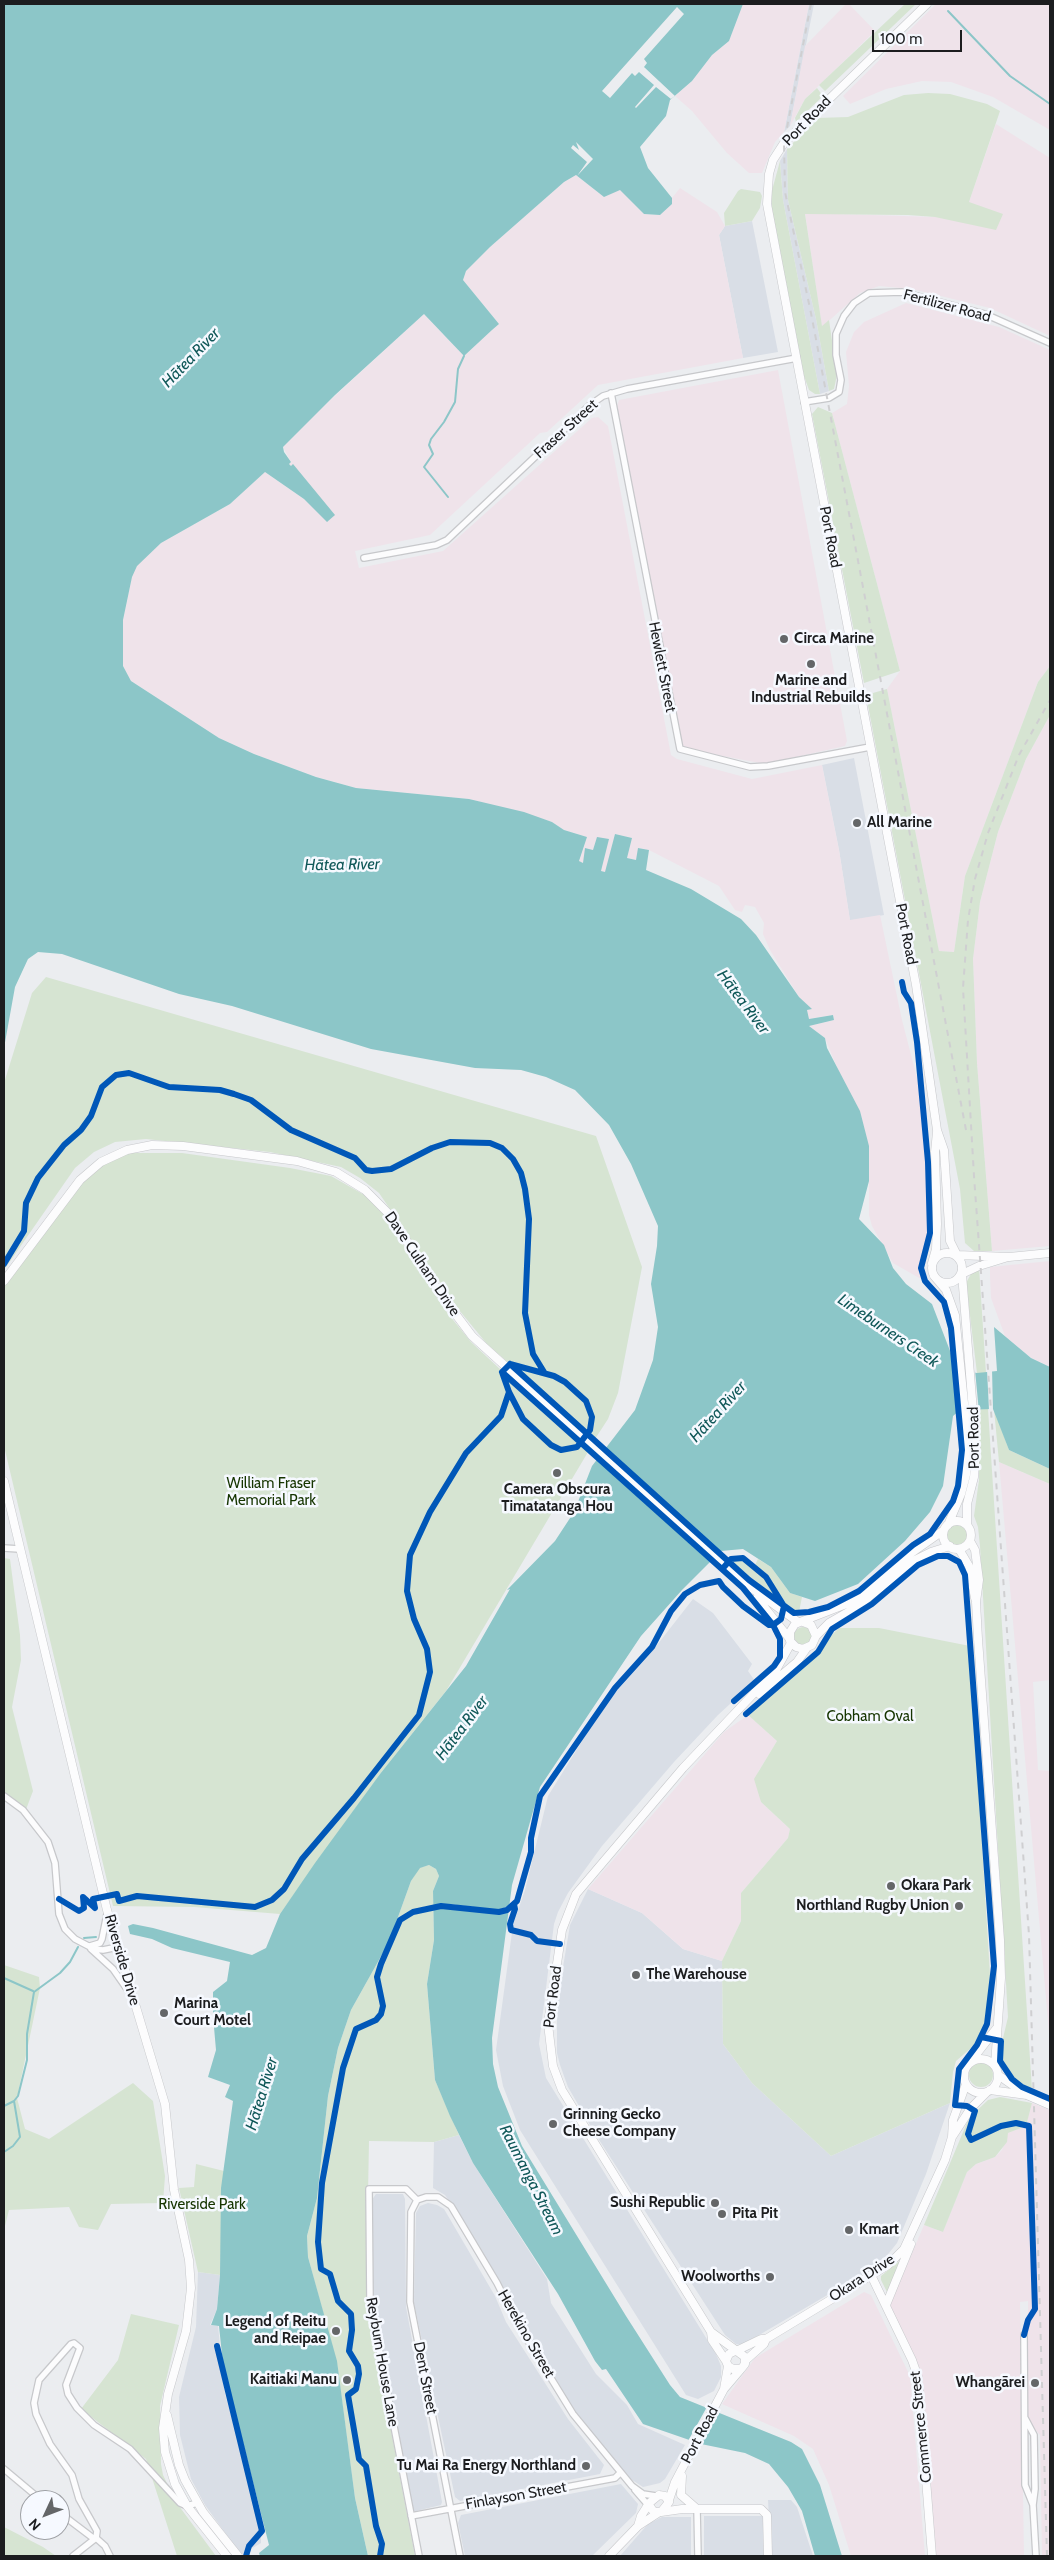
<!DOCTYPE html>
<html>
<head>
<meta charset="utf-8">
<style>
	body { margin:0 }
	#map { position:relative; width:1054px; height:2560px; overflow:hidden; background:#ebedf0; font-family:Cabin,sans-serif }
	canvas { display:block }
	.frame { position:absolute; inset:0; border:5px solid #1c1d1f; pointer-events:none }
	.north { position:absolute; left:20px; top:2490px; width:50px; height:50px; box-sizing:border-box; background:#f6f9ff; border:1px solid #9fa1a5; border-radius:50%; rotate:227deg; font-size:14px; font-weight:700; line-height:20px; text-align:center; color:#1c1d1f }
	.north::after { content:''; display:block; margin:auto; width:18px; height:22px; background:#646668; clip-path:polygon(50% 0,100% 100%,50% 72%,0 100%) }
	.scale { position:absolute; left:872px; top:30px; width:90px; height:22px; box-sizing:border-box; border:2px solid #1c1d1f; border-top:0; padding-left:6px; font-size:15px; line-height:18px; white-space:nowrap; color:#1c1d1f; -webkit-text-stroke:4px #f6f9ff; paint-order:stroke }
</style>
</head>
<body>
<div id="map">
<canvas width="1054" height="2560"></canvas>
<div class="frame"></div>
<div class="north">N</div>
<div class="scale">100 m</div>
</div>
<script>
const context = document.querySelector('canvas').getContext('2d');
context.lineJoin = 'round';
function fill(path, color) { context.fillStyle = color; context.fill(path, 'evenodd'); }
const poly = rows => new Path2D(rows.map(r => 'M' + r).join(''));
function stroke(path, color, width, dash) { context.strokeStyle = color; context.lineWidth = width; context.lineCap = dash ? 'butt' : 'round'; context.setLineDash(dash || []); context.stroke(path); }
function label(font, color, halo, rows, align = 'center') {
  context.font = font + ' Cabin,sans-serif'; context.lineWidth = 5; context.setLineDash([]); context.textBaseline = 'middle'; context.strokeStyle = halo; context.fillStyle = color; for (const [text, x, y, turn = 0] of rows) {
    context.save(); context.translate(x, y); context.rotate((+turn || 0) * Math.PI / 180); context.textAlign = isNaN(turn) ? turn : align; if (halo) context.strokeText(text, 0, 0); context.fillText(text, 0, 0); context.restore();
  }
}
const built = poly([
	[809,4,814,4,790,126,784,132],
	[787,149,788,200,816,319,829,391,820,394,783,200,780,161],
	[752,221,778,352,743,358,719,235,725,226],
	[854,758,884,915,850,921,839,850,822,765],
	[693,1599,713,1613,752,1664,748,1671,755,1681,718,1715,674,1762,602,1846,568,1893,558,1912,554,1924,539,2044,546,2078,716,2354,721,2366,721,2377,714,2391,698,2399,686,2395,520,2130,503,2086,496,2050,513,1925,525,1890,548,1796,605,1704,650,1654],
	[588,1889,642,1913,683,1949,722,1961,723,2044,752,2083,831,2156,950,2103,926,2174,897,2243,889,2253,877,2266,742,2345,736,2344,725,2335,594,2132,568,2087,560,2065,557,2053,557,2009,563,1967,570,1925],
	[459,2135,473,2163,547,2279,551,2303,596,2374,627,2405,638,2424,685,2445,665,2479,660,2483,643,2487,629,2478,598,2442,563,2395,458,2214,445,2195,433,2188,434,2142],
	[376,2194,403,2194,405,2199,406,2307,442,2502,441,2505,412,2512,372,2310,371,2201],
	[428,2203,437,2205,444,2209,495,2296,506,2322,568,2419,604,2465,600,2474,460,2501,455,2497,414,2303,416,2213,420,2206],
	[198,2272,220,2275,217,2309,210,2325,218,2326,225,2394,249,2479,261,2534,261,2543,241,2555,205,2505,191,2479,180,2435,179,2397,196,2327],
	[621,2484,638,2504,636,2513,592,2556,465,2556,458,2523,461,2515],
	[768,2500,791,2500,797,2507,813,2556,771,2556],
	[704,2516,764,2516,764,2556,704,2556],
	[662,2517,691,2517,691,2556,620,2556,648,2524]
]);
const industrial = poly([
	[743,4,809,4,784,132,775,142,762,173,749,173,727,153,692,111,675,96,692,81,712,55,729,41],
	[846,4,849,4,875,31,805,99,790,126,805,46],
	[936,4,1050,4,1050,130,993,97,951,82,922,81,886,89,850,104,843,96],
	[996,124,1050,158,1050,336,990,308,912,289,879,286,860,293,822,327,805,213,935,217,969,202],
	[576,175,604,197,620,189,644,214,660,215,672,204,672,198,680,188,717,212,725,226,719,235,743,358,598,385,547,432,540,433,430,535,355,551,359,568,443,551,592,418,598,417,608,426,671,755,677,759,752,779,822,765,839,850,850,920,880,915,902,1020,926,1113,928,1233,919,1265,921,1279,893,1263,872,1226,869,1215,869,1146,825,1038,809,1026,834,1020,833,1015,809,1019,807,1010,811,1009,799,997,770,950,763,934,764,923,755,907,745,905,742,912,735,910,719,886,649,850,639,848,636,860,627,858,632,838,615,834,606,873,601,871,605,854,586,848,583,863,579,862,587,837,564,830,552,822,469,799,356,788,316,777,254,754,219,738,131,681,123,666,123,620,132,577,136,566,161,543,230,504,265,472,304,499,328,521,334,515,293,465,291,466,289,464,291,462,283,447,313,416,424,314,464,356,492,330,499,324,463,280,466,271,490,247,564,182],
	[906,303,999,327,1050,350,1050,666,1038,682,965,876,954,952,939,951,887,689,900,671,832,413,847,404,849,386,846,352,854,332,864,322],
	[778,370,847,741,845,746,765,764,686,749,682,745,617,406,619,400],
	[1050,715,1050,1246,992,1251,977,1063,973,959,980,902,998,832,1026,759],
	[1050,1261,1050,1367,1031,1358,1005,1336,991,1298,990,1276,990,1267],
	[999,1462,1050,1484,1050,1680,1033,1682,1038,1770,1050,1771,1050,2044],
	[748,1715,777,1741,758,1772,761,1802,790,1829,788,1838,741,1893,741,1921,722,1961,683,1949,642,1913,588,1889,724,1732],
	[1032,2103,1050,2110,1050,2556,1042,2556,1040,2435,1028,2422,1028,2301,1020,2302,1024,2556,934,2556,922,2376,890,2305,924,2225,943,2232,967,2172,976,2164,995,2157,1002,2150,1008,2133,1026,2126],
	[864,2292,871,2295,910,2376,925,2556,851,2556,829,2485,813,2449,794,2436,722,2404,755,2358]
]);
const green = poly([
	[905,4,916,4,825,91,819,85],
	[817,88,823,96,796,122,795,118,805,99],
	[928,93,950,94,987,104,1000,111,969,202,1003,214,996,230,935,217,908,215,805,214,822,326,829,320,837,375,834,389,829,391,816,319,788,200,787,149,817,118,848,117,904,95],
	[780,161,783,200,820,394,815,394,809,390,804,376,772,209,771,194],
	[741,189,760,192,762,196,760,208,752,221,725,226,724,213,738,191],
	[818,407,832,413,900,671,864,683,812,414],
	[1050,666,1050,715,1026,759,998,832,980,902,973,959,977,1063,992,1251,974,1251,965,1243,960,1189,866,695,887,689,939,951,954,952,965,876,1038,682],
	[46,977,596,1136,642,1267,618,1393,608,1419,595,1439,487,1344,459,1310,379,1193,360,1178,341,1167,270,1152,146,1139,115,1142,94,1152,75,1168,4,1270,4,1083,32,993],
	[131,1153,182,1153,290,1168,331,1176,368,1197,385,1216,445,1310,471,1342,501,1370,500,1372,588,1452,446,1691,380,1774,280,1914,194,1907,113,1906,4,1446,4,1286,66,1196,96,1163],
	[979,1267,986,1373,977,1373,966,1283,972,1272],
	[979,1409,988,1409,1032,2090,1017,2084,1007,2075,1001,2067,999,2055,1008,2017,980,1546,978,1527,974,1516,979,1480],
	[994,1409,1009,1450,1050,1469,1050,1484,999,1462],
	'947 1535a10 10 0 1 1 20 0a10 10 0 1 1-20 0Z',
	[4,1558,10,1559,20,1635,21,1660,12,1707,33,1791,25,1812,4,1799],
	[758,1559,771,1567,790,1593,802,1597,799,1612,786,1608,786,1604,766,1575,755,1565],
	[738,1560,747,1563,764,1578,782,1603,730,1561],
	'794 1636a9 9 0 1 1 18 0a9 9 0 1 1-18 0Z',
	[839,1628,879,1628,970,1646,992,2008,985,2036,956,2061,953,2072,950,2103,831,2156,752,2083,723,2044,722,1961,741,1921,741,1893,788,1838,790,1829,761,1802,754,1779,777,1741,748,1715],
	[429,1865,436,1869,439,1876,433,1891,434,1940,427,1984,435,2080,459,2135,434,2142,369,2141,366,2300,415,2556,368,2556,355,2498,337,2364,308,2257,307,2236,317,2198,328,2096,338,2048,351,2010,389,1942,411,1881,419,1868],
	[4,1965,39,1977,40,1988,17,2098,25,2129,49,2139,133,2083,153,2101,165,2176,163,2203,111,2204,98,2230,79,2227,69,2207,9,2210,4,2230],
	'969 2075a12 12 0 1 1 24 0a12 12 0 1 1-24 0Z',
	[1000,2097,1032,2103,1026,2126,1008,2133,1007,2142,995,2157,976,2164,967,2172,943,2232,924,2225,969,2118,988,2100],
	[196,2164,224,2171,220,2275,198,2272,179,2188,194,2187],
	[903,2258,888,2294,881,2280,881,2276],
	[131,2314,179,2325,160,2406,161,2464,163,2475,176,2502,216,2556,177,2556,146,2459,81,2409,118,2360],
	[4,2527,43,2547,56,2556,4,2556]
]);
const water = poly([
	[4,4,743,4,729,41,712,55,692,81,670,100,666,116,640,147,648,168,672,198,672,204,660,215,644,214,620,190,604,197,576,175,564,182,490,247,466,271,463,280,499,324,492,330,464,356,424,314,335,395,283,447,284,452,291,462,289,464,291,466,293,464,335,515,327,522,304,499,265,472,230,504,161,543,137,566,132,577,123,620,123,666,131,681,219,738,254,754,316,777,356,788,469,799,524,812,552,822,564,830,587,837,579,861,583,863,585,848,593,850,597,837,609,839,601,871,605,872,615,834,632,838,627,858,636,860,638,848,649,850,646,870,691,889,741,919,756,935,799,997,812,1009,807,1010,809,1019,833,1015,834,1020,809,1026,825,1038,827,1048,860,1111,869,1146,869,1181,859,1219,884,1245,893,1268,906,1284,932,1304,957,1369,977,1373,997,1371,994,1327,1031,1358,1050,1367,1050,1469,1009,1450,993,1409,960,1410,953,1416,943,1486,930,1512,905,1541,858,1584,815,1601,790,1593,771,1567,743,1549,721,1551,682,1590,641,1636,540,1787,512,1885,492,2038,493,2064,498,2087,522,2146,626,2316,670,2385,680,2397,791,2442,802,2449,820,2485,842,2556,815,2556,802,2511,788,2487,769,2464,745,2453,701,2444,643,2424,606,2369,602,2370,595,2361,558,2294,473,2163,450,2116,435,2080,427,1984,434,1940,433,1891,439,1876,436,1869,429,1865,420,1868,411,1881,389,1942,351,2010,338,2048,328,2096,317,2198,307,2236,308,2257,337,2361,355,2498,368,2556,260,2556,259,2553,269,2545,223,2364,219,2326,211,2325,217,2309,220,2275,221,2188,233,2101,225,2097,230,2085,208,2077,216,2050,213,2016,213,1992,227,1981,230,1962,172,1948,152,1939,130,1934,128,1926,133,1924,153,1928,252,1955,266,1948,280,1914,315,1863,380,1774,466,1666,510,1589,507,1590,555,1541,574,1512,592,1466,635,1410,653,1360,658,1327,651,1284,657,1246,658,1226,631,1164,609,1125,575,1090,546,1077,521,1070,475,1068,371,1049,232,1006,179,994,62,954,38,952,28,959,15,987,4,1048]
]);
const pier = poly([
	[677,7,684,14,644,59,647,63,644,67,675,96,671,99,656,87,636,108,635,107,654,85,639,72,635,76,632,73,610,98,602,91],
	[576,142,593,159,577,176,587,162,571,148,573,145,579,150],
	[953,1352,959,1367,975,1370,979,1412,958,1415],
	[992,1369,993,1410,989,1410,987,1370],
	[604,1447,723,1554,712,1564,595,1458],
	[449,1904,498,1910,512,1905,507,1912,499,1914,447,1908,430,1910,430,1906],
	[708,2405,718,2409,699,2446,688,2441]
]);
const stream = poly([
	[948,11,1010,76,1050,104],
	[448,497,424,467,433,454,429,445,431,439,444,422,455,402,458,369,464,356],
	[84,1938,96,1937],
	[4,1978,33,1991],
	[4,2106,14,2101,18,2096,27,2060,27,2034,34,1992,60,1973,70,1962,78,1947],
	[4,2152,13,2146,20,2137,14,2101]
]);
const street = poly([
	[611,393,680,749,750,767,768,766,870,747],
	[804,402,829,398,839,392,841,380,836,355,836,334,844,316,854,303,869,293,902,292,985,314,1050,343],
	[364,558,436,545,447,540,590,405,603,396,627,389,797,358],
	[4,1548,19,1549],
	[4,1796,23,1810,48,1842,55,1863,59,1914,65,1929,75,1939,94,1949,103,1950,118,1947],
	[90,1946,100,1943,102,1939,107,1914],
	[91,1949,113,1969,129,1992],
	[417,2200,406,2189,369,2189,370,2302,419,2556],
	[417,2200,426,2197,438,2197,451,2206,497,2283,517,2323,573,2414,632,2486,643,2494,656,2496],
	[417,2200,411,2212,410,2302,460,2556],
	[1024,2335,1025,2485,1033,2505],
	[1025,2418,1034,2435,1035,2489,1033,2505,1036,2556],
	[4,2469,41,2500],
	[635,2490,648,2505],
	[697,2509,698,2556],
	[60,2513,93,2538],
	[411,2516,615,2478,620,2473],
	[96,2538,105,2546,110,2556],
	[73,2556,96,2538,97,2531,79,2499,72,2475,50,2444,36,2414,34,2403,39,2380,71,2344,74,2343,80,2348,66,2385,68,2394,77,2408,94,2425,130,2449,180,2503,187,2506,197,2503]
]);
const secondary = poly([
	[927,4,784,143,773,160,769,174,767,204,916,985,937,1130,944,1150,950,1241,957,1255,1009,1257,1050,1253],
	'932 1268a15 15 0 1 1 30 0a15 15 0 1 1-30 0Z',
	[932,1263,936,1249,937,1224,935,1152,937,1132],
	[934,1276,946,1290,955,1315,967,1432,966,1475,961,1494,948,1525],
	[4,1281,80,1180,101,1162,127,1150,152,1145,183,1146,297,1161,336,1172,365,1190,391,1216,439,1292,472,1336,746,1584,798,1622],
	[4,1481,107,1910,165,2104,174,2190,189,2260,191,2288,186,2331,168,2394,163,2428,165,2452,175,2484,187,2506,227,2556],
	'943 1535a14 14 0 1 1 28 0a14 14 0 1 1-28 0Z',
	[967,1525,967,1504,974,1477,976,1449,962,1274,979,1266,1008,1257],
	[970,1541,975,1550,979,1580,976,1602,978,1639,1000,1940,1001,1978,995,2065],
	[959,1549,969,1566,975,1598],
	[757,1598,789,1638],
	[803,1622,811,1625,816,1636,812,1645,803,1649,796,1647,790,1641,790,1632,795,1624,854,1601,907,1556,944,1530],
	[816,1636,829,1623,857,1607,913,1561,931,1552,950,1546],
	[759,1694,797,1662,806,1649],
	'964 2076a17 17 0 1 1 34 0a17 17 0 1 1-34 0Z',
	[971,2061,996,2029],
	[998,2075,1027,2095],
	[990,2090,1027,2095],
	[952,2137,971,2108,986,2093],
	[871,2275,912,2360,918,2377,932,2556],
	[886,2305,911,2244],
	[711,2332,745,2357,745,2364,741,2369,733,2369,728,2366],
	[736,2351,761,2339,766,2339],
	[746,2360,764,2344,766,2339,888,2265,904,2249,945,2160,952,2137,953,2120,966,2084],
	[726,2361,712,2340,711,2332,562,2090,553,2066,548,2024,562,1930,576,1894,683,1768,776,1670,791,1643],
	[724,2389,741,2369],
	[167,2415,179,2465,185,2480,203,2512,238,2556],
	[682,2476,681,2495,697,2509],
	[659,2495,665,2496,669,2502,661,2512,654,2512,648,2504,659,2495],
	[669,2500,675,2482,724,2389,728,2366,726,2361,729,2354,735,2351],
	[661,2512,682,2509,761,2509,767,2515,768,2556],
	[638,2526,641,2516,648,2505],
	[609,2556,638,2526,658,2513]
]);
const rail = poly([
	[811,4,784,143,785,192,811,313,966,1130],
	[1047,2556,1029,1935,974,1176,963,988,968,920,975,879,988,833,1019,755,1050,700]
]);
const secondaryBridge = poly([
	[1027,2095,1050,2105]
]);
const cycleway = poly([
	[4,1264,24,1231,26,1203,38,1178,64,1145,81,1130,91,1116,102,1087,116,1075,129,1073,169,1087,220,1090,234,1094,251,1100,291,1130,355,1158,366,1170,372,1171,391,1169,432,1148,450,1142,490,1143,502,1148,513,1159,521,1173,525,1189,529,1219,525,1313,533,1354,544,1372],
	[510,1364,749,1580,794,1613,809,1612,828,1607,859,1591,913,1545,930,1534,953,1501,958,1486,962,1450,951,1328,944,1302,925,1281,921,1268,930,1233,928,1162,917,1042,911,1003,904,992,902,982],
	[510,1364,554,1376,565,1382,586,1401,592,1417,590,1430,577,1447,561,1450,551,1445,523,1419,509,1392,503,1375,502,1372,510,1364],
	[502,1372,743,1588,773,1625,780,1639,780,1657,774,1666,734,1701],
	[724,1567,731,1559,743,1558,766,1577,784,1606,781,1619,773,1625],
	[746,1714,818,1652,832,1629,872,1604,918,1565,938,1556,948,1556,959,1562,965,1575,994,1966,987,2024,977,2045,959,2069,955,2105,967,2106,975,2111,968,2134,971,2140,1001,2126,1016,2123,1029,2126,1035,2309,1028,2320,1024,2335],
	[59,1899,79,1911,84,1908,83,1897,95,1908,93,1899,117,1894,119,1901,137,1896,255,1907,272,1900,284,1889,302,1859,354,1798,419,1715,430,1672,427,1649,414,1619,407,1591,410,1555,430,1512,466,1453,501,1416,509,1392],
	[514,1904,515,1909,510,1924,511,1930,531,1935,537,1941,560,1944],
	[981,2037,1001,2041,1000,2061,1012,2079,1022,2087,1050,2099],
	[217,2346,262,2531,249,2546,246,2556],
	[380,2556,382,2544,376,2526,366,2466,359,2459,348,2395,356,2389,359,2374,358,2366,349,2351,352,2330,351,2314,338,2301,330,2274,321,2269,318,2242,322,2183,343,2068,356,2029,376,2020,381,2014,383,2006,377,1977,381,1964,400,1920,413,1912,441,1906,499,1912,507,1910,517,1901,531,1852,531,1838,540,1796,615,1688,652,1647,671,1611,685,1594,700,1585,719,1581,723,1587,743,1606,769,1625,773,1625]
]);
const markers = [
	[784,639,5,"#646668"],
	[811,664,5,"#646668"],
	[857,823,5,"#646668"],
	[557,1473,5,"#646668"],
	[891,1886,5,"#646668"],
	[959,1906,5,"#646668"],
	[636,1975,5,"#646668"],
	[164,2013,5,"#646668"],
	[553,2124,5,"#646668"],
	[715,2203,5,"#646668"],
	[722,2214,5,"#646668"],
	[849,2230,5,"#646668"],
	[770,2277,5,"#646668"],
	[336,2331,5,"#646668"],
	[347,2380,5,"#646668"],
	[1035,2383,5,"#646668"],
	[586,2466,5,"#646668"]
];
const streetNames = [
	["Port Road",807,121,-46],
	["Fertilizer Road",947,306,15],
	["Fraser Street",566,429,-42],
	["Port Road",830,537,79],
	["Hewlett Street",662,667,79],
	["Port Road",906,934,79],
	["Dave Culham Drive",422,1264,56],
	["Port Road",974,1438,-91],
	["Riverside Drive",122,1960,74],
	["Port Road",553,1997,-83],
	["Okara Drive",862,2278,-33],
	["Herekino Street",526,2334,60],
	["Reyburn House Lane",382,2362,80],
	["Dent Street",425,2378,79],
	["Commerce Street",921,2427,-96],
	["Port Road",700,2435,-62],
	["Finlayson Street",516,2496,-10]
];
const poiNames = [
	["Circa Marine",794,639],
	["Marine and",811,681,"center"],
	["Industrial Rebuilds",811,698,"center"],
	["All Marine",867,823],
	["Camera Obscura",557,1490,"center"],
	["Timatatanga Hou",557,1507,"center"],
	["Okara Park",901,1886],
	["Northland Rugby Union",949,1906,"right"],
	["The Warehouse",646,1975],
	["Marina",174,2004],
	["Court Motel",174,2021],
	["Grinning Gecko",563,2115],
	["Cheese Company",563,2132],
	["Sushi Republic",705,2203,"right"],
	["Pita Pit",732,2214],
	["Kmart",859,2230],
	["Woolworths",760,2277,"right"],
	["Legend of Reitu",326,2322,"right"],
	["and Reipae",326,2339,"right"],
	["Kaitiaki Manu",337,2380,"right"],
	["Whangārei",1025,2383,"right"],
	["Tu Mai Ra Energy Northland",576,2466,"right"]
];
const parkNames = [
	["William Fraser",271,1484],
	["Memorial Park",271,1501],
	["Cobham Oval",870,1717],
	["Riverside Park",202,2205]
];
const waterNames = [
	["Hātea River",191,358,-46],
	["Hātea River",342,865,-1],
	["Hātea River",743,1002,53],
	["Limeburners Creek",888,1331,34],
	["Hātea River",718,1412,-48],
	["Hātea River",462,1728,-53],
	["Hātea River",262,2094,-73],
	["Raumanga Stream",531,2180,63]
];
fill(built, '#d9dee6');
fill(industrial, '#efe3ea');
fill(green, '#d6e4d2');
fill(water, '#8cc6c8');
fill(pier, '#ebedf0');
stroke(stream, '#8cc6c8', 2);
stroke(street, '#c7c8cb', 8);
stroke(secondary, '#c7c8cb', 9);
stroke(street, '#fcfcfd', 5.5);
stroke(secondary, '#fcfcfd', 8);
stroke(rail, '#cfcfd1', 2, [6, 6]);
stroke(secondaryBridge, '#c7c8cb', 9, []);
stroke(secondaryBridge, '#fcfcfd', 8);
stroke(cycleway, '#0057b8', 6);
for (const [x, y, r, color] of markers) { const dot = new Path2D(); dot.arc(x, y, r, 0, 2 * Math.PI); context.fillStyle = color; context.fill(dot); stroke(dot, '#f6f9ff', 2); }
label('15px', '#1c1d1f', '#f6f9ff', streetNames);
label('bold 15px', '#1c1d1f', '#f6f9ff', poiNames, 'left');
label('15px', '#163500', '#f6f9ff', parkNames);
label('italic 16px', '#105859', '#f6f9ff', waterNames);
</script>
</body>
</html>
